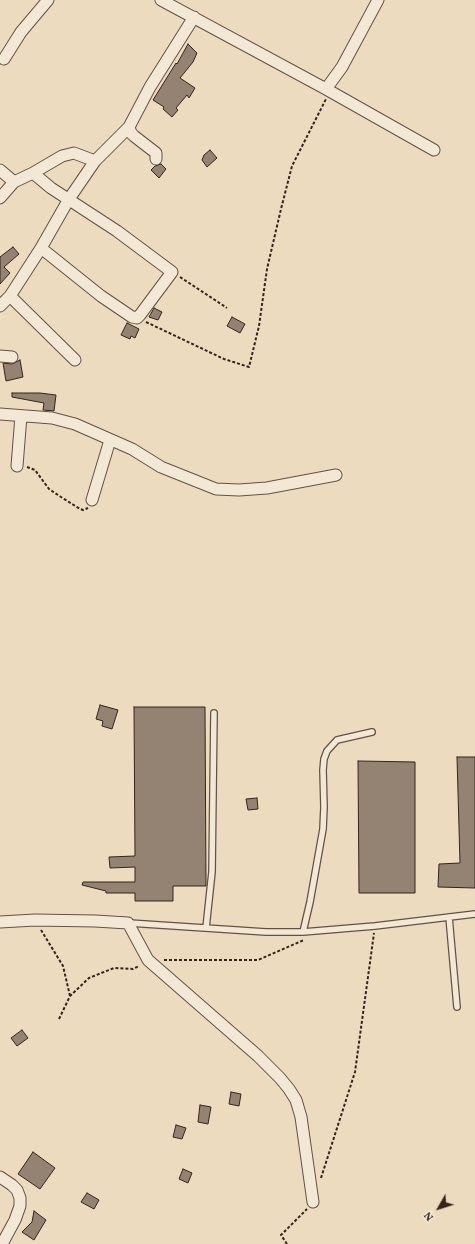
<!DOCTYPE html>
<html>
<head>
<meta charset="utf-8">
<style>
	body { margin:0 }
	#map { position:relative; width:475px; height:1244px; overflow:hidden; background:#eddbc0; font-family:Vollkorn,serif }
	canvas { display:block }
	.north { position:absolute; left:419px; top:1188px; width:40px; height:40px; -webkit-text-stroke:3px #f3e8d6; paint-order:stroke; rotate:231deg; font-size:11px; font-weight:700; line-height:16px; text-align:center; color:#33241d }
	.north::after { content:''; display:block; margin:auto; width:14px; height:18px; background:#33241d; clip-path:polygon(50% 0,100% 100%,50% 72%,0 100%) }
</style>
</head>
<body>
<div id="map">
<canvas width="475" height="1244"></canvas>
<div class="north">N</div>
</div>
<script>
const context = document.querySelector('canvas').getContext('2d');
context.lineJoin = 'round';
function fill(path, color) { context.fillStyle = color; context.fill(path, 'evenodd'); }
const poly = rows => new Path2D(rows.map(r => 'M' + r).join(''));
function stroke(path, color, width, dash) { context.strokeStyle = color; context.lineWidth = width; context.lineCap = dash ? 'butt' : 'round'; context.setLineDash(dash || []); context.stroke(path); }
const building = poly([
	[188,44,197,53,193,62,180,78,195,88,189,98,187,95,176,108,178,110,172,117,163,109,164,107,153,100,176,63,177,64,188,44],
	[210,150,217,158,207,167,202,160,204,155,210,150],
	[161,164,166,169,159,178,151,170,155,166,161,164],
	[13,247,19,254,4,267,10,273,0,284,0,257,13,247],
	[154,308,162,312,158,320,149,317,154,308],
	[232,317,245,324,240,333,227,326,232,317],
	[127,323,139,329,135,338,131,336,130,339,121,335,127,323],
	[20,360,23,377,6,381,3,363,12,364,20,360],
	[12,393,40,393,56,395,54,411,43,410,44,403,12,397,12,393],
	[100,705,118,710,112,729,102,726,103,721,96,719,100,705],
	[134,707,205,707,206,886,173,886,173,901,135,901,135,893,106,893,106,891,82,885,83,882,135,882,135,867,110,868,109,857,135,856,134,707],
	[457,757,475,757,475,888,438,887,439,864,460,863,457,757],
	[358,761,415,762,415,893,359,893,358,761],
	[257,798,258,809,248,810,246,799,257,798],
	[22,1030,28,1038,17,1046,11,1038,22,1030],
	[231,1092,241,1094,239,1106,229,1104,231,1092],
	[200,1105,211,1107,208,1124,198,1122,200,1105],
	[176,1125,186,1128,182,1139,173,1137,176,1125],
	[33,1152,55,1168,40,1189,18,1174,33,1152],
	[183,1169,192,1173,188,1183,179,1179,183,1169],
	[87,1193,99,1200,94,1209,81,1202,87,1193],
	[34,1211,46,1220,34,1240,22,1232,32,1222,34,1211]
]);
const path = poly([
	[180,277,227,308],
	[146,322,224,359,249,367,259,326,267,269,281,209,292,166,326,99],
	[27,467,35,470,49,489,61,497,80,509,83,510,88,508],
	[41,930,63,966,70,996],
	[164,960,258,960,304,940],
	[59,1019,70,996,89,978,114,968,133,969,139,966],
	[321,1178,355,1072,374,933],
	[287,1244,281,1235,307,1209]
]);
const lane = poly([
	[449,917,457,1007],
	[129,923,266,932,303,932,375,926,475,914],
	[206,928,212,872,214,713],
	[303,932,310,902,323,829,324,807,323,770,324,759,327,751,337,740,372,732]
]);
const street = poly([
	[161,0,326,89],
	[378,0,342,67,326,89,434,150],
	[4,59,21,32,48,0],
	[129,127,131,133,134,136,156,153,156,159],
	[0,170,14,182],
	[33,173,51,188,117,231,172,272,140,315,137,318,132,317,101,296,41,248],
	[0,198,14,182,33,173,62,156,74,153,95,161,129,127,150,87,194,17],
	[10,296,75,360],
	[0,306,10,296,41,248,69,199,95,161],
	[0,356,12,357],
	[0,414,52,418,75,424,132,449,161,467,216,489,239,490,267,488,336,475],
	[17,466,21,416],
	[92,500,110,440],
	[0,922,35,920,95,921,128,923,148,960,258,1056,280,1078,289,1089,296,1100,301,1117,313,1202],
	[0,1177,12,1185,17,1190,20,1198,20,1206,15,1220,2,1244]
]);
fill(building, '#948372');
stroke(building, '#33241d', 1);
stroke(lane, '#625246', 8);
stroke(street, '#625246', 13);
stroke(path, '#33241d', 2, [3, 2]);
stroke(lane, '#f3e8d6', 5.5);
stroke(street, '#f3e8d6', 11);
</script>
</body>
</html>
